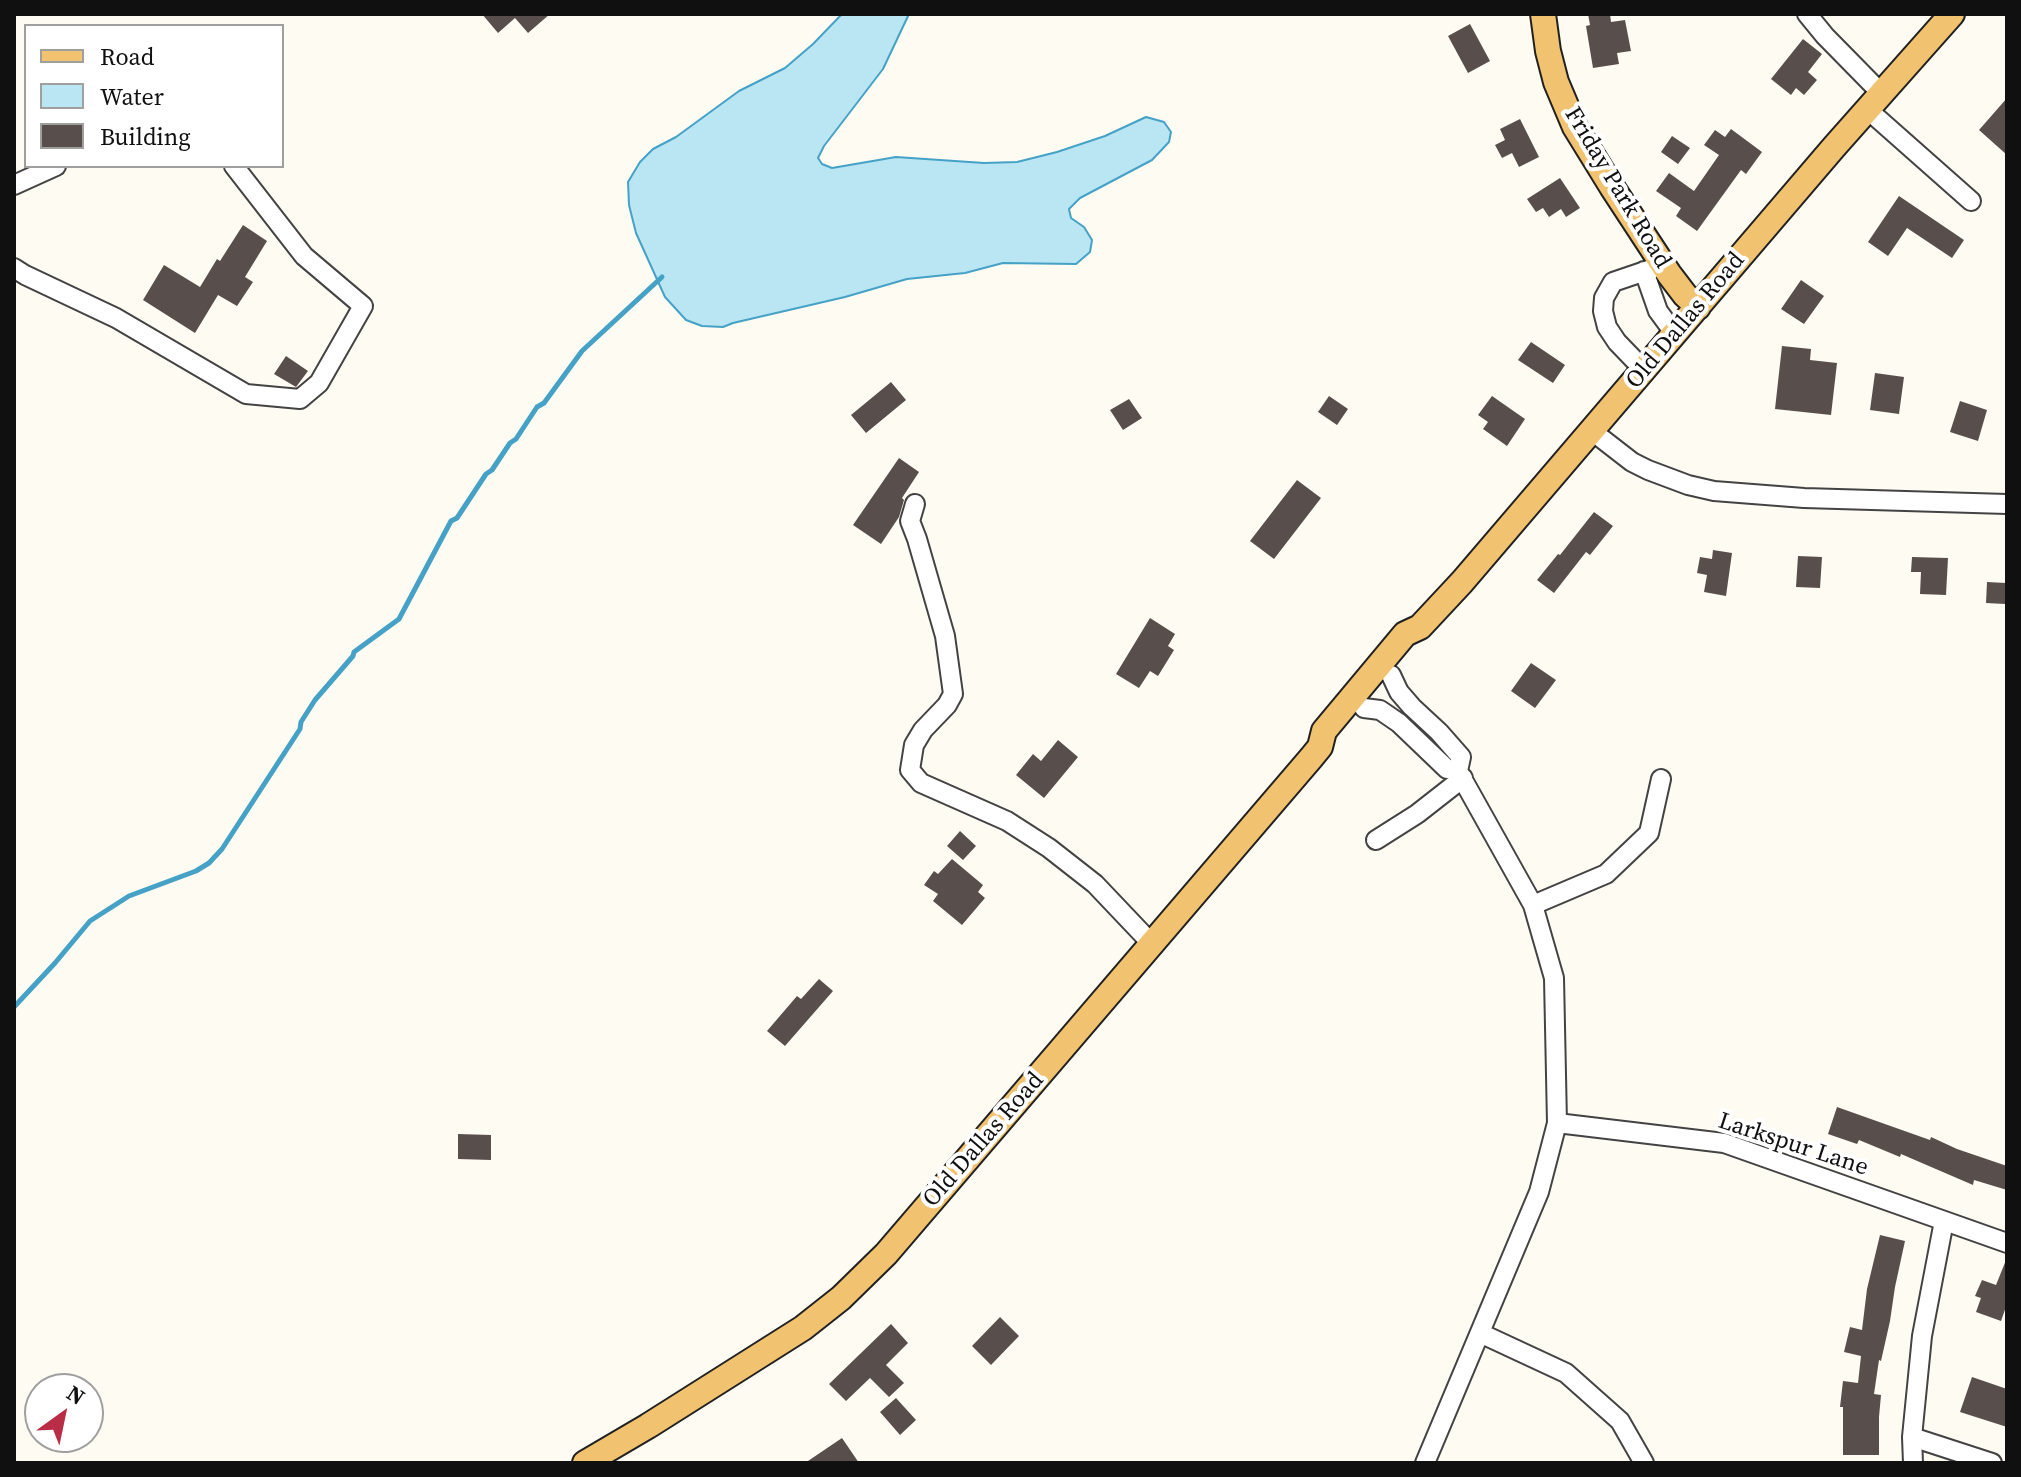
<!DOCTYPE html>
<html>
<head>
<meta charset="utf-8">
<style>
	body { margin:0 }
	#map { position:relative; width:2021px; height:1477px; overflow:hidden; background:#fefbf3; font-family:"Source Serif 4",serif }
	canvas { display:block }
	.frame { position:absolute; inset:0; border:16px solid #101010; pointer-events:none }
	.legend { position:absolute; left:24px; top:24px; width:260px; height:144px; box-sizing:border-box; background:#fff; border:2px solid #9f9f9f; margin:0; padding:10px 14px; list-style:none; font-size:24px; color:#101010 }
	.legend li { display:flex; align-items:center; gap:16px; height:40px }
	.legend b { width:40px; border:2px solid #9f9f9f }
	.north { position:absolute; left:24px; top:1373px; width:80px; height:80px; box-sizing:border-box; background:#fff; border:2px solid #9f9f9f; border-radius:50%; rotate:33deg; font-size:22px; font-weight:700; line-height:32px; text-align:center; color:#101010 }
	.north::after { content:''; display:block; margin:auto; width:28px; height:36px; background:#b92e46; clip-path:polygon(50% 0,100% 100%,50% 72%,0 100%) }
</style>
</head>
<body>
<div id="map">
<canvas width="2021" height="1477"></canvas>
<div class="frame"></div>
<ul class="legend">
<li><b style="height:10px;background:#f1c270"></b>Road</li>
<li><b style="height:22px;background:#bae5f3"></b>Water</li>
<li><b style="height:22px;background:#584f4c"></b>Building</li>
</ul>
<div class="north">N</div>
</div>
<script>
const context = document.querySelector('canvas').getContext('2d');
context.lineJoin = 'round';
function fill(path, color) { context.fillStyle = color; context.fill(path, 'evenodd'); }
const poly = rows => new Path2D(rows.map(r => 'M' + r).join(''));
function stroke(path, color, width, dash) { context.strokeStyle = color; context.lineWidth = width; context.lineCap = dash ? 'butt' : 'round'; context.setLineDash(dash || []); context.stroke(path); }
function label(font, color, halo, rows, align = 'center') {
  context.font = font + ' "Source Serif 4",serif'; context.lineWidth = 8; context.setLineDash([]); context.textBaseline = 'middle'; context.strokeStyle = halo; context.fillStyle = color; for (const [text, x, y, turn = 0] of rows) {
    context.save(); context.translate(x, y); context.rotate((+turn || 0) * Math.PI / 180); context.textAlign = isNaN(turn) ? turn : align; if (halo) context.strokeText(text, 0, 0); context.fillText(text, 0, 0); context.restore();
  }
}
const water = poly([
	[842,14,909,14,883,69,824,146,818,158,822,164,832,168,896,157,984,163,1017,162,1057,152,1105,136,1146,117,1164,122,1171,132,1169,142,1152,160,1080,198,1069,209,1071,218,1084,227,1092,240,1090,252,1076,264,1003,263,965,273,907,279,845,297,733,323,723,327,702,326,686,320,665,297,636,233,629,205,628,182,640,162,653,149,676,137,739,91,785,68,813,44,842,14]
]);
const stream = poly([
	[14,1007,55,963,90,921,129,896,196,871,209,863,222,849,300,729,301,722,315,700,353,656,354,652,399,619,451,521,457,518,486,474,492,470,510,443,516,439,537,407,544,403,582,351,662,277]
]);
const building = poly([
	[482,14,550,14,528,33,515,18,498,33],
	[1588,14,1610,14,1611,22,1625,20,1631,51,1617,53,1619,64,1593,68,1586,26,1590,25],
	[1470,24,1490,61,1468,73,1448,36],
	[1803,39,1822,54,1808,72,1817,80,1804,95,1796,88,1791,95,1771,79],
	[2007,98,2007,155,1979,130],
	[1520,119,1539,157,1519,167,1512,153,1502,158,1495,145,1505,140,1500,129],
	[1731,129,1762,152,1746,174,1741,170,1697,231,1676,216,1681,208,1656,191,1669,173,1694,191,1719,155,1704,145,1715,130,1725,137],
	[1672,136,1690,148,1678,164,1661,152],
	[1560,178,1580,208,1566,217,1561,209,1549,217,1543,208,1536,212,1527,199],
	[1899,196,1964,240,1952,258,1907,228,1888,256,1868,242],
	[243,225,267,241,245,277,253,282,237,306,218,295,195,333,143,300,164,265,200,287,217,259,220,261],
	[1801,280,1824,296,1804,324,1781,309],
	[1531,342,1565,365,1553,383,1518,360],
	[1782,346,1811,349,1810,360,1837,363,1831,415,1775,409],
	[286,356,308,371,296,387,274,374],
	[1875,373,1904,377,1899,414,1870,410],
	[891,382,906,400,866,433,851,415],
	[1329,396,1348,409,1337,425,1318,412],
	[1492,396,1525,419,1507,446,1483,429,1488,422,1478,415],
	[1129,399,1142,418,1123,430,1110,410],
	[1960,401,1987,410,1978,441,1950,432],
	[899,458,919,472,902,498,904,500,899,517,881,544,853,525],
	[1297,480,1321,498,1274,559,1250,541],
	[1594,512,1613,526,1590,555,1586,552,1554,593,1537,580,1558,554,1560,555],
	[1713,550,1732,553,1726,596,1704,592,1707,575,1697,573,1700,557,1712,559],
	[1798,556,1822,557,1820,588,1796,587],
	[1912,557,1948,558,1946,595,1920,594,1921,572,1911,572],
	[1987,582,2006,583,2005,604,1986,603],
	[1150,618,1175,634,1168,646,1174,650,1158,676,1150,671,1139,688,1116,674],
	[1531,663,1556,680,1535,708,1511,691],
	[1058,740,1078,757,1044,798,1016,775,1033,754,1041,761],
	[960,831,976,846,963,860,947,846],
	[952,859,983,885,978,892,985,898,962,925,933,901,938,894,924,885,934,871,938,874],
	[819,979,833,991,785,1046,767,1031,797,996,801,999],
	[1837,1107,1930,1140,1931,1137,1957,1149,2007,1166,2007,1190,1974,1180,1973,1185,1901,1154,1900,1157,1859,1140,1857,1144,1828,1134],
	[458,1134,491,1135,491,1160,458,1159],
	[1880,1235,1905,1241,1895,1287,1890,1321,1881,1361,1879,1360,1874,1394,1881,1395,1879,1417,1879,1455,1843,1455,1843,1407,1840,1407,1843,1381,1858,1383,1861,1356,1844,1352,1850,1327,1862,1330,1867,1289],
	[2006,1260,2007,1304,2001,1321,1976,1312,1981,1298,1975,1296,1982,1280,1996,1285],
	[1000,1317,1019,1336,991,1365,972,1346],
	[891,1324,908,1343,886,1365,904,1383,889,1397,870,1378,846,1401,829,1384],
	[1972,1377,2007,1389,2007,1427,1960,1412],
	[896,1398,916,1420,900,1435,880,1412],
	[842,1438,859,1463,805,1463]
]);
const minor = poly([
	[1807,14,1825,36,1881,93],
	[1867,109,1971,201],
	[14,185,56,166],
	[14,268,25,275,116,318,246,394,300,399,319,383,363,306,304,256,234,166],
	[1644,271,1658,311,1675,334],
	[1644,370,1617,342,1607,327,1603,311,1604,298,1613,282,1663,265],
	[1592,431,1632,462,1648,470,1688,485,1714,491,1804,498,2007,504],
	[915,504,910,521,917,539,945,636,953,694,947,705,923,730,914,745,910,770,921,783,1007,821,1049,848,1095,884,1152,944],
	[1391,675,1399,692,1412,707,1439,732,1461,757,1458,771,1533,905,1554,978,1557,1123,1539,1192,1425,1463],
	[1364,708,1380,710,1399,723,1447,769,1458,771],
	[1376,840,1417,814,1463,778],
	[1533,905,1606,874,1649,833,1661,779],
	[1557,1123,1724,1143,2007,1243],
	[1480,1333,1566,1373,1620,1421,1644,1463],
	[1912,1437,1992,1463],
	[1913,1463,1912,1437,1922,1336,1944,1221]
]);
const major = poly([
	[1543,14,1548,51,1556,82,1575,127,1612,187,1669,274,1685,295,1698,307],
	[585,1463,648,1426,803,1328,841,1298,886,1254,1311,758,1320,747,1324,731,1405,634,1420,627,1462,582,1834,147,1952,14]
]);
const streetNames = [
	["Friday Park Road",1617,188,59],
	["Old Dallas Road",1686,321,-50],
	["Old Dallas Road",984,1140,-49],
	["Larkspur Lane",1793,1145,18]
];
fill(water, '#bae5f3');
stroke(water, '#45a2c6', 2);
stroke(stream, '#45a2c6', 5);
fill(building, '#584f4c');
stroke(minor, '#434343', 22);
stroke(major, '#212121', 28);
stroke(minor, '#fff', 18);
stroke(major, '#f1c270', 24);
label('24px', '#101010', '#fff', streetNames);
</script>
</body>
</html>
